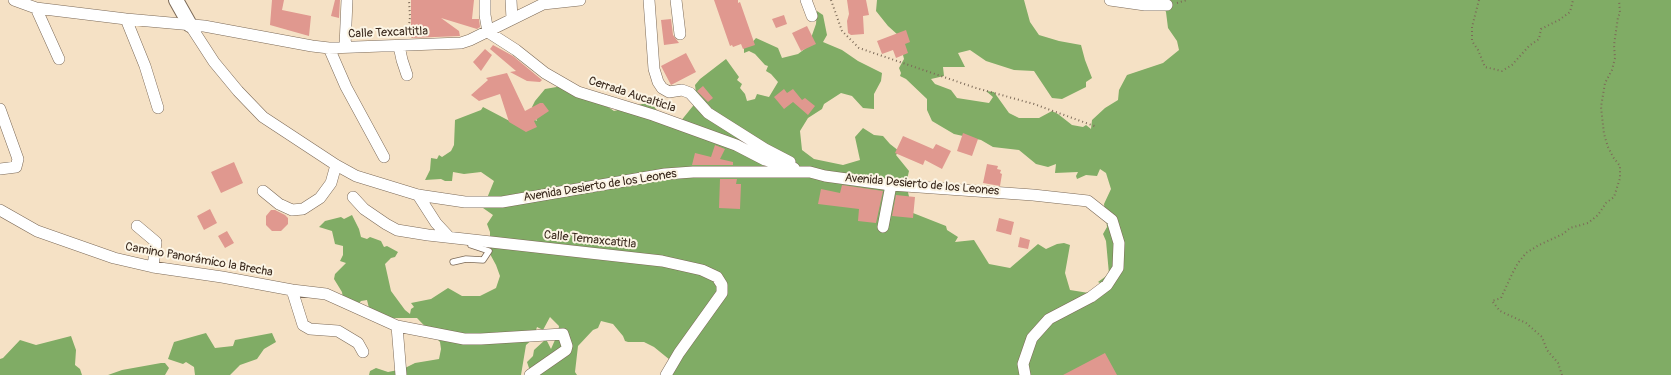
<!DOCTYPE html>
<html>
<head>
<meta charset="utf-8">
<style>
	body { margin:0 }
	canvas { display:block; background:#f5e1c5 }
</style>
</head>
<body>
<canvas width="1671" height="375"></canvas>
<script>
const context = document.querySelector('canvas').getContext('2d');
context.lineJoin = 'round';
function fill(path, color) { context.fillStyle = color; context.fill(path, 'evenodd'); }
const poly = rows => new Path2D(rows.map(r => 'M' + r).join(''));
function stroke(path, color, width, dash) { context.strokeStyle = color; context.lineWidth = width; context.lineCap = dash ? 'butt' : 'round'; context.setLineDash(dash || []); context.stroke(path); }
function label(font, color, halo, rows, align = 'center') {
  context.font = font + ' Pangolin,sans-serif'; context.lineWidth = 4; context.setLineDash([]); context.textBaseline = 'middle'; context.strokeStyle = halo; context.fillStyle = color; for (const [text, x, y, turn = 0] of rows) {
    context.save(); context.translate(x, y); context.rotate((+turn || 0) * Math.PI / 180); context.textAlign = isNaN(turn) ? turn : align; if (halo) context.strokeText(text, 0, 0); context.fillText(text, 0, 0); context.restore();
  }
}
const forest = poly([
	[877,0,1024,0,1030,22,1039,35,1059,41,1081,45,1085,60,1092,78,1086,82,1086,87,1062,99,1052,98,1034,71,1014,70,986,61,970,50,958,53,965,67,943,67,944,76,931,79,935,84,951,90,957,98,989,103,993,97,986,91,994,92,1009,113,1019,118,1039,118,1052,111,1058,114,1072,125,1083,127,1086,125,1091,129,1092,120,1105,108,1118,100,1119,90,1127,75,1163,63,1179,50,1177,41,1168,28,1166,12,1159,0,1671,0,1671,375,673,375,670,360,654,347,644,342,628,342,625,341,623,336,613,324,601,321,598,328,593,330,578,346,575,372,577,375,540,375,541,373,530,371,527,362,533,356,534,350,546,339,551,349,558,333,559,326,550,317,543,330,537,327,533,339,526,345,521,375,369,375,370,371,376,368,388,372,403,369,415,363,439,359,441,349,440,342,417,318,392,318,370,312,367,300,361,301,356,307,343,299,342,292,334,279,335,274,346,263,340,261,343,255,343,246,335,244,332,231,319,227,325,221,341,217,344,219,352,215,359,229,361,237,367,239,370,237,381,241,384,247,387,246,398,252,395,257,391,258,385,264,391,291,405,310,410,314,411,309,414,307,411,303,431,299,448,288,462,296,480,296,496,288,500,276,496,265,490,254,485,252,490,241,490,232,487,224,493,215,483,208,494,181,481,172,464,174,453,172,452,181,445,181,441,179,425,180,430,170,431,158,437,159,439,155,442,157,451,151,454,145,455,120,481,110,483,107,521,127,531,118,537,121,532,107,535,101,545,89,574,84,614,111,650,102,662,116,680,122,697,101,695,85,700,79,726,59,739,77,737,80,742,84,740,88,745,94,747,101,755,99,757,94,769,97,778,82,771,74,766,71,768,66,765,65,755,54,749,51,744,53,744,44,750,45,756,38,778,48,782,58,798,54,806,48,811,38,816,24,817,11,823,15,827,35,823,42,842,50,858,61,882,73,881,81,874,94,874,109,863,108,852,96,841,93,824,104,822,109,808,118,800,131,802,150,814,159,843,165,860,160,855,137,863,128,874,135,883,136,890,144,899,151,896,155,909,171,906,184,913,213,946,226,947,230,958,237,955,242,974,240,989,264,1010,268,1038,244,1046,249,1057,244,1064,243,1070,245,1065,273,1070,290,1095,294,1102,284,1098,282,1109,274,1106,241,1103,234,1107,227,1104,204,1111,189,1106,173,1100,169,1097,176,1086,175,1077,179,1076,176,1078,172,1055,173,1056,164,1048,167,1036,164,1019,150,993,147,981,140,954,134,932,121,927,110,927,99,906,79,900,76,901,73,899,68,904,59,898,35,888,26,876,11],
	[206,333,215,348,233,346,235,340,272,333,276,342,264,349,257,359,240,365,230,375,195,375,194,367,186,362,183,364,168,359,174,342],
	[71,336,76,350,75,365,80,369,82,375,0,375,0,359,3,358,20,340,36,345],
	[161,363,165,363,169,368,165,375,108,375,122,370]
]);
const building = poly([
	[272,0,284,0,282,10,311,16,309,36,270,25],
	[335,0,340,0,339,18,331,16],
	[411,0,474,0,472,19,479,19,480,27,477,29,441,18,459,31,460,36,411,38],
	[714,0,738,0,738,3,740,2,755,45,743,49,741,44,733,47,732,45,730,46],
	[847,0,866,0,869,15,863,16,864,34,851,35,848,33,847,21,849,14],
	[784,15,787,24,776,28,772,19],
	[671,19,673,35,679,43,664,45,661,20],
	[807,26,816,44,801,51,792,33],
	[906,30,910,42,905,44,908,53,896,58,893,50,882,54,877,41],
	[493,45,513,56,542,80,540,82,527,81,510,72,516,71,490,49],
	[485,49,492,55,481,71,473,62],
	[686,53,696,72,671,85,661,66],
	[507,73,525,111,540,103,543,103,549,111,534,121,537,127,526,132,509,122,500,94,479,101,471,95,488,80,486,78],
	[703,86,713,98,708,102,697,91],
	[784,89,787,93,793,89,802,100,805,98,815,106,808,115,793,102,784,109,774,97],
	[963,133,978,139,972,156,957,151],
	[903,136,933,149,936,144,951,151,942,169,925,160,923,165,895,153],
	[715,145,725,149,720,159,733,162,733,165,692,165,695,153,711,157],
	[234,162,243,183,221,193,211,172],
	[987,164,998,166,997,169,1001,170,1000,173,1002,174,1000,186,983,183],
	[720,179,737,179,736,184,741,184,740,209,719,208],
	[842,185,883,191,876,223,858,221,859,209,818,204,821,189,840,193],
	[896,195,915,197,913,218,892,216],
	[210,209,217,223,204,230,197,216],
	[271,210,275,210,285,215,288,218,288,224,281,231,272,231,266,225,266,216],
	[999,218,1014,222,1011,235,996,231],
	[227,231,234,243,225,248,218,236],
	[1020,237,1030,240,1028,249,1018,247],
	[1105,353,1117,375,1063,375]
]);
const path = poly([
	[831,0,842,31,859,48,976,88,1034,104,1097,127],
	[1479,0,1472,27,1472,41,1478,50,1485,67,1502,71,1512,65,1529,46,1539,39,1541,29,1559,20,1570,12,1573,0],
	[1177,3,1187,0],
	[408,35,410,17,409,0],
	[1562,375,1558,363,1547,350,1542,337,1526,323,1500,311,1492,301,1501,298,1512,274,1518,263,1526,253,1539,245,1563,234,1570,228,1588,223,1598,215,1606,203,1614,197,1620,178,1620,166,1613,157,1608,147,1604,134,1601,107,1605,83,1612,70,1615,58,1614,45,1618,17,1620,13,1619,0]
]);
const service = poly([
	[453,262,466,259,483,260,489,251,471,245]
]);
const minor = poly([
	[14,0,36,8,126,19,204,26,312,46,329,48,461,43,470,40,543,4,580,0],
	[485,0,485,15,488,32,516,50,545,73,578,92,653,115,736,145,765,160,794,168],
	[511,0,512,19],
	[649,0,654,69,658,82,662,88,669,92,682,90,690,93,708,113,765,149,790,162],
	[676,0,680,34],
	[806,0,812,16],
	[1110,0,1145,5,1167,5],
	[36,8,59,59],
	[126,19,145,66,158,108],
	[190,25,214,62,238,91,263,117,336,165,356,176,418,195,465,202,502,202,665,174,693,172,810,172,825,176,891,185,1033,195,1088,201,1112,220,1119,243,1118,268,1107,285,1091,297,1049,319,1032,338,1023,364,1025,375],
	[399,46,402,60,407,75],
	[345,47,347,0],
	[329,48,346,87,384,157],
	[0,109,18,159,16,167,0,169],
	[263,191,279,204,292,210,303,209,320,198,331,183,336,165],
	[418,195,436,223,449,237],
	[353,197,364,209,386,224,397,230,428,235,662,261,702,270,717,277,722,285,722,293,679,353,666,375],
	[0,210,37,231,114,258,153,267,222,277,292,290,326,294,397,326,464,339,481,339,563,334,567,346,566,350,530,375],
	[137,226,156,242,153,267],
	[883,227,891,185],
	[292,290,303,325,310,329,338,331,358,343,363,352],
	[397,326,401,375]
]);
const tertiary = poly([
	[176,0,190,25]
]);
const streetNames = [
	["Calle Texcaltitla",388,33,-2],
	["Cerrada Aucalticla",632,95,18],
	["Avenida Desierto de los Leones",922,185,5],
	["Avenida Desierto de los Leones",600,186,-9],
	["Calle Temaxcatitla",590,240,6],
	["Camino Panorámico la Brecha",199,260,10]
];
fill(forest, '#80ac65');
fill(building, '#e0988f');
stroke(service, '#7c6a58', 7);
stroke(minor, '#7c6a58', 12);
stroke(tertiary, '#7c6a58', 16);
stroke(path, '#7c6a58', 2, [1, 3]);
stroke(service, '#fff', 5.5);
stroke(minor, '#fff', 11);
stroke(tertiary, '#fff', 14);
label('12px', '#3b2a1e', '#fcf5e5', streetNames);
</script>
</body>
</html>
